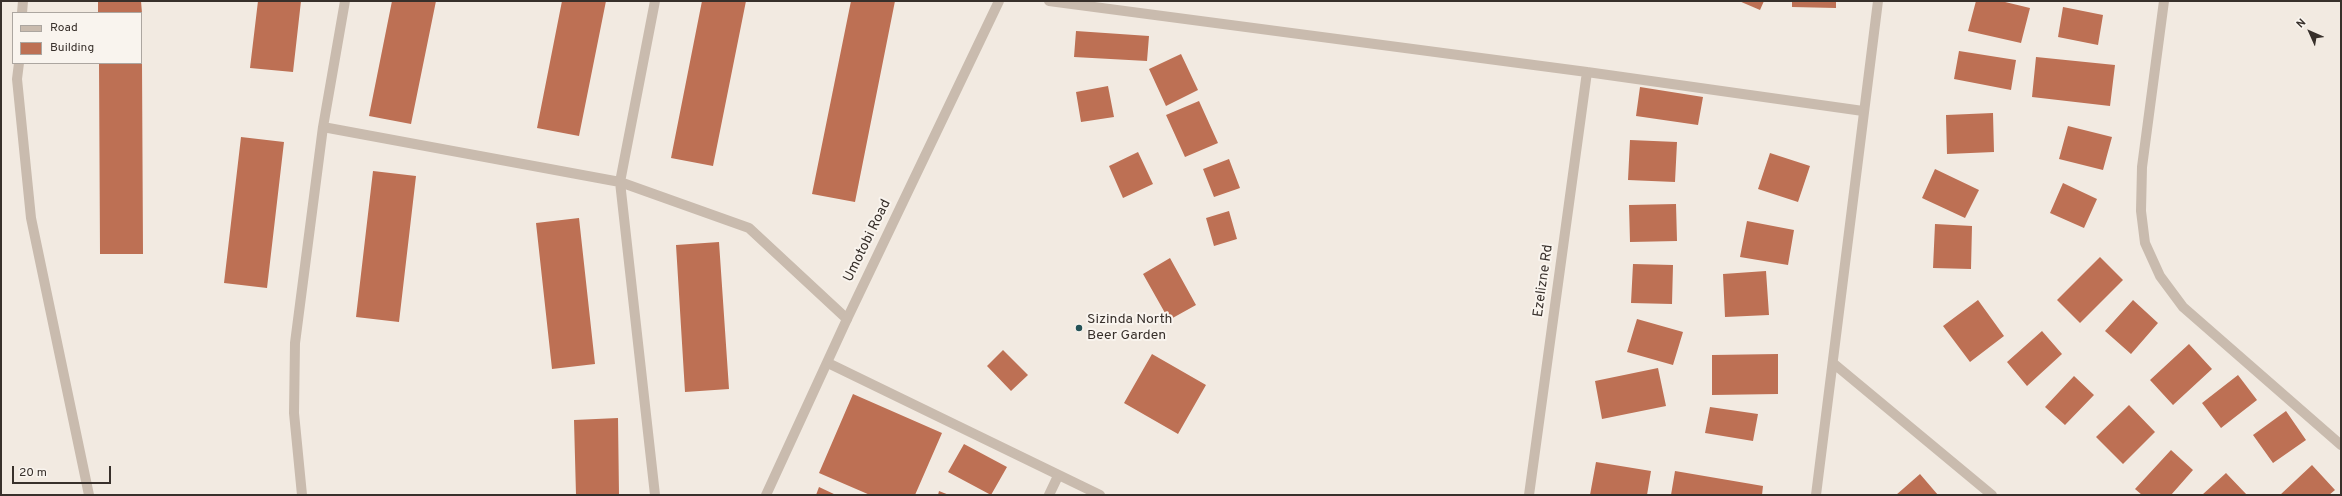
<!DOCTYPE html>
<html>
<head>
<meta charset="utf-8">
<style>
	body { margin:0 }
	#map { position:relative; width:2342px; height:496px; overflow:hidden; background:#f2eae1; font-family:Overpass,sans-serif }
	canvas { display:block }
	.frame { position:absolute; inset:0; border:2px solid #38302b; pointer-events:none }
	.legend { position:absolute; left:12px; top:12px; width:130px; height:52px; box-sizing:border-box; background:#f9f4ee; border:1px solid #aca6a0; margin:0; padding:5px 7px; list-style:none; font-size:12px; color:#38302b }
	.legend li { display:flex; align-items:center; gap:8px; height:20px }
	.legend b { width:20px; border:1px solid #aca6a0 }
	.north { position:absolute; left:2290px; top:12px; width:40px; height:40px; -webkit-text-stroke:3px #f9f4ee; paint-order:stroke; rotate:315deg; font-size:11px; font-weight:700; line-height:16px; text-align:center; color:#38302b }
	.north::after { content:''; display:block; margin:auto; width:14px; height:18px; background:#38302b; clip-path:polygon(50% 0,100% 100%,50% 72%,0 100%) }
	.scale { position:absolute; left:12px; top:466px; width:99px; height:18px; box-sizing:border-box; border:2px solid #38302b; border-top:0; padding-left:5px; font-size:12px; line-height:14px; white-space:nowrap; color:#38302b; -webkit-text-stroke:3px #f9f4ee; paint-order:stroke }
</style>
</head>
<body>
<div id="map">
<canvas width="2342" height="496"></canvas>
<div class="frame"></div>
<ul class="legend">
<li><b style="height:5px;background:#c9bbae"></b>Road</li>
<li><b style="height:11px;background:#bd7054"></b>Building</li>
</ul>
<div class="north">N</div>
<div class="scale">20 m</div>
</div>
<script>
const context = document.querySelector('canvas').getContext('2d');
context.lineJoin = 'round';
function fill(path, color) { context.fillStyle = color; context.fill(path, 'evenodd'); }
const poly = rows => new Path2D(rows.map(r => 'M' + r).join(''));
function stroke(path, color, width, dash) { context.strokeStyle = color; context.lineWidth = width; context.lineCap = dash ? 'butt' : 'round'; context.setLineDash(dash || []); context.stroke(path); }
function label(font, color, halo, rows, align = 'center') {
  context.font = font + ' Overpass,sans-serif'; context.lineWidth = 4; context.setLineDash([]); context.textBaseline = 'middle'; context.strokeStyle = halo; context.fillStyle = color; for (const [text, x, y, turn = 0] of rows) {
    context.save(); context.translate(x, y); context.rotate((+turn || 0) * Math.PI / 180); context.textAlign = isNaN(turn) ? turn : align; if (halo) context.strokeText(text, 0, 0); context.fillText(text, 0, 0); context.restore();
  }
}
const building = poly([
	[98,1,141,1,142,13,98,13],
	[258,1,301,1,293,72,250,68],
	[392,1,436,1,411,124,369,116],
	[562,1,606,1,579,136,537,128],
	[702,1,746,1,713,166,671,158],
	[851,1,895,1,855,202,812,194],
	[1739,1,1764,1,1760,10],
	[1792,1,1836,1,1836,8,1792,7],
	[1976,1,2001,1,2030,8,2021,43,1968,31],
	[2063,7,2103,15,2098,45,2058,37],
	[1076,31,1149,36,1147,61,1074,57],
	[1959,51,2016,60,2011,90,1954,79],
	[1181,54,1198,90,1166,106,1149,69],
	[2036,57,2115,65,2110,106,2032,97],
	[99,63,142,63,143,254,100,254],
	[1108,86,1114,117,1081,122,1076,92],
	[1640,87,1703,97,1698,125,1636,116],
	[1199,101,1218,143,1185,157,1166,115],
	[1993,113,1994,152,1947,154,1946,115],
	[2068,126,2112,137,2103,170,2059,159],
	[241,137,284,142,267,288,224,283],
	[1630,140,1677,142,1675,182,1628,180],
	[1138,152,1153,184,1123,198,1109,166],
	[1770,153,1810,166,1798,202,1758,189],
	[1229,159,1240,188,1214,197,1203,169],
	[1935,169,1979,190,1965,218,1922,198],
	[373,171,416,176,399,322,356,317],
	[2063,183,2097,199,2084,228,2050,213],
	[1676,204,1677,241,1630,242,1629,205],
	[1229,211,1237,239,1214,246,1206,218],
	[579,218,595,364,552,369,536,223],
	[1747,221,1794,230,1788,265,1740,257],
	[1935,224,1972,226,1971,269,1933,268],
	[719,242,729,389,685,392,676,245],
	[2100,257,2123,280,2080,323,2057,300],
	[1170,258,1196,305,1169,320,1143,274],
	[1633,264,1673,265,1672,304,1631,303],
	[1766,271,1769,315,1725,317,1723,274],
	[1978,300,2004,336,1970,362,1943,326],
	[2133,300,2158,323,2131,354,2105,331],
	[1637,319,1683,332,1673,365,1627,352],
	[2042,331,2062,354,2027,386,2007,362],
	[2189,344,2212,369,2173,405,2150,380],
	[1003,350,1028,375,1011,391,987,366],
	[1152,354,1206,385,1178,434,1124,403],
	[1778,354,1778,394,1712,395,1712,355],
	[1658,368,1666,406,1602,419,1595,381],
	[2238,375,2257,400,2221,428,2202,403],
	[2074,376,2094,395,2065,425,2045,407],
	[853,394,942,433,915,495,870,495,819,473],
	[2129,405,2155,432,2123,464,2096,437],
	[1710,407,1758,414,1753,441,1705,433],
	[2286,411,2306,440,2273,463,2253,435],
	[618,418,619,495,576,495,574,420],
	[964,444,1007,467,991,495,948,472],
	[2171,450,2193,470,2171,495,2142,495,2135,489],
	[1596,462,1651,471,1647,495,1590,495],
	[2312,465,2335,490,2329,495,2280,495],
	[1675,471,1763,486,1762,495,1671,495],
	[2226,473,2247,495,2202,495],
	[1920,474,1938,495,1896,495],
	[819,487,836,495,816,495],
	[939,491,949,495,938,495]
]);
const service = poly([
	[655,1,620,182,655,495],
	[22,13,23,1],
	[19,63,17,79,31,218,89,495],
	[323,127,620,182,749,228,847,319],
	[302,495,294,413,295,343,323,127,345,1]
]);
const minor = poly([
	[1049,1,1587,72,1863,111],
	[2164,1,2142,167,2141,211,2145,243,2160,276,2183,307,2341,445],
	[828,363,1100,495],
	[1833,363,1992,495],
	[766,495,847,319,999,1],
	[1049,495,1058,476],
	[1529,495,1587,72],
	[1816,495,1878,1]
]);
const markers = [
	[1079,328,4,"#245257"]
];
const streetNames = [
	["Umotobi Road",868,241,-64],
	["Ezelizne Rd",1544,281,-82]
];
const poiNames = [
	["Sizinda North",1087,320],
	["Beer Garden",1087,336]
];
fill(building, '#bd7054');
stroke(service, '#c9bbae', 10);
stroke(minor, '#c9bbae', 10);
for (const [x, y, r, color] of markers) { const dot = new Path2D(); dot.arc(x, y, r, 0, 2 * Math.PI); context.fillStyle = color; context.fill(dot); stroke(dot, '#f9f4ee', 1.5); }
label('14px', '#38302b', '#f9f4ee', streetNames);
label('14px', '#38302b', '#f9f4ee', poiNames, 'left');
</script>
</body>
</html>
